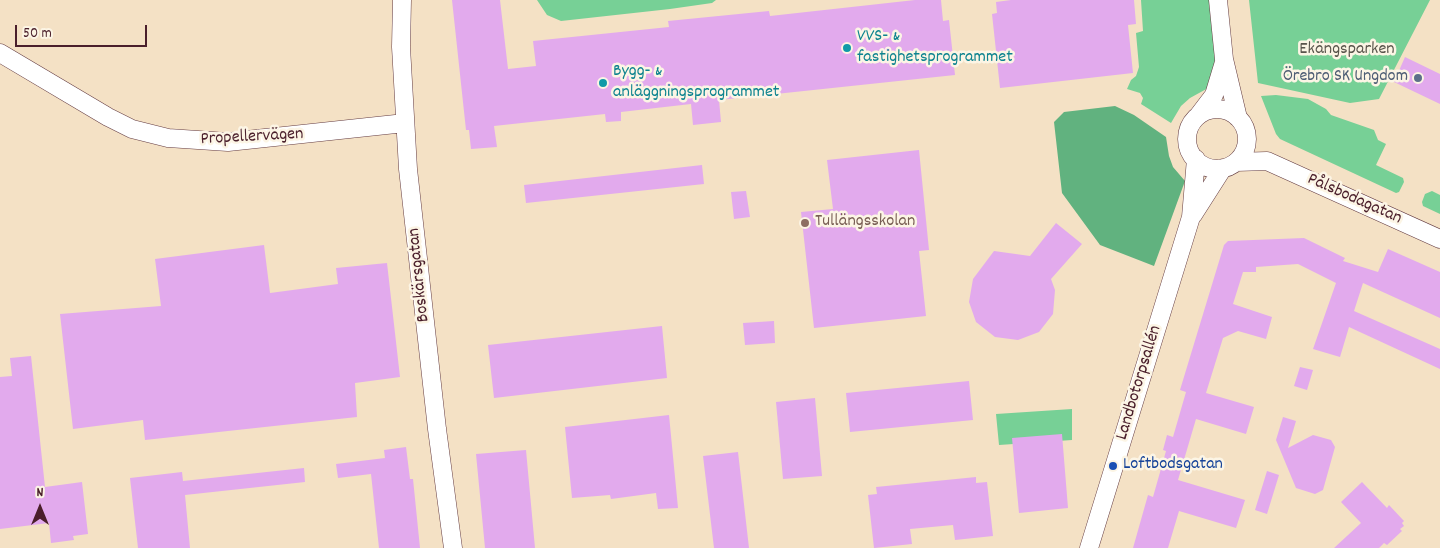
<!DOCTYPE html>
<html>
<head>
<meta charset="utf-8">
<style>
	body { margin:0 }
	#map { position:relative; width:1440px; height:548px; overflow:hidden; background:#f4e1c5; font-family:Dekko,sans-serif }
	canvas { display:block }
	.north { position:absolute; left:15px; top:483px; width:50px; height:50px; -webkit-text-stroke:4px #fcf5e5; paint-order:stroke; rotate:0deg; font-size:14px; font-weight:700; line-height:20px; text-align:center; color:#4a1f2b }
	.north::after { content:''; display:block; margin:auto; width:18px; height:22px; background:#4a1f2b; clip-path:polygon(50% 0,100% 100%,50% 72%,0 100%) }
	.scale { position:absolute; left:15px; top:25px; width:132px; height:22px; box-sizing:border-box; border:2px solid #4a1f2b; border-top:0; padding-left:6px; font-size:15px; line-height:18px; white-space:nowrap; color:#4a1f2b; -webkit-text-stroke:4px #fcf5e5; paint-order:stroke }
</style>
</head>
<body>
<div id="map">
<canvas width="1440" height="548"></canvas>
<div class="north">N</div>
<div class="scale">50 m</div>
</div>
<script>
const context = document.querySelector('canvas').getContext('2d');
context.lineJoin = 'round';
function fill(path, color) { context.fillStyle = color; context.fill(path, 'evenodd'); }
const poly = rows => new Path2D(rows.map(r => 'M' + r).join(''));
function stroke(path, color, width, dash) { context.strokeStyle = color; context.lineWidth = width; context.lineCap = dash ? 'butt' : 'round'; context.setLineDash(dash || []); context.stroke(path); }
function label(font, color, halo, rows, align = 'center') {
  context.font = font + ' Dekko,sans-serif'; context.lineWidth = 5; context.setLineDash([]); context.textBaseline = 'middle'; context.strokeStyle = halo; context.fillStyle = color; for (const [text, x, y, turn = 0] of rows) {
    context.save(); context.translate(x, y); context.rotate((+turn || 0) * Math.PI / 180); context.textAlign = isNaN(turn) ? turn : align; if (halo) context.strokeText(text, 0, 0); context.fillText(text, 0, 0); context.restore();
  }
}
const green = poly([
	[537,0,716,0,712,3,670,9,561,21,547,15],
	[1141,0,1209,0,1217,69,1210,87,1190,98,1181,106,1171,123,1141,104,1143,98,1140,93,1127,89,1131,80,1136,76,1139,67,1136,33,1143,31],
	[1249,0,1430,0,1379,99,1350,103,1258,83],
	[1276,95,1308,99,1326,109,1331,115,1374,130,1378,140,1386,144,1376,165,1403,178,1404,182,1399,192,1396,193,1280,139,1276,134,1261,96],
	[1432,191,1440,195,1440,214,1423,206,1422,202,1425,194],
	[1072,409,1072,440,999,445,996,414]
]);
const forest = poly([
	[1115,106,1134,115,1166,137,1169,156,1173,167,1185,181,1154,266,1100,245,1062,193,1054,122,1064,112]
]);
const building = poly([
	[452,0,500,0,508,69,536,66,533,41,669,27,668,21,769,11,770,16,915,0,941,0,943,21,949,20,955,75,719,100,721,122,693,125,691,104,621,112,621,121,606,122,605,114,494,126,497,147,471,149,469,130,466,130],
	[1011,0,1134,0,1136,24,1128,25,1133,73,1000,88,992,14,997,13,996,2],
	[1405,57,1440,74,1440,104,1394,82],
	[919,150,929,250,919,251,926,316,814,328,801,212,833,209,827,160],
	[702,165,704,184,526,203,524,185],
	[746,191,750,217,734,219,731,192],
	[1056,223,1082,244,1051,279,1055,290,1053,314,1039,332,1018,340,995,337,976,322,969,302,973,279,994,251,1030,256],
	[1304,238,1345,258,1343,261,1378,272,1388,249,1440,272,1440,318,1363,283,1354,311,1440,349,1440,369,1349,327,1340,357,1313,349,1336,283,1298,264,1256,267,1256,272,1243,272,1233,304,1272,317,1266,339,1238,331,1223,338,1206,393,1254,407,1246,434,1196,419,1178,480,1245,500,1236,528,1179,511,1168,548,1133,548,1148,495,1153,497,1166,451,1163,450,1167,435,1173,437,1186,392,1180,390,1224,245,1228,241],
	[264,245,270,293,338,284,336,268,387,263,400,377,355,383,357,417,145,440,143,420,73,429,60,314,161,306,155,259],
	[774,321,775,343,745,345,743,323],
	[662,326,667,378,494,398,488,345],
	[31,356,45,487,82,482,88,534,73,536,74,540,51,543,49,523,0,529,0,377,12,376,10,358],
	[1300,367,1313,370,1307,390,1294,386],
	[969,381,973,420,850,432,846,393],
	[815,398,822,476,783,479,776,402],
	[669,415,678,508,658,509,656,493,611,499,610,495,572,498,565,427],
	[1283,417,1296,421,1288,448,1313,435,1331,440,1335,447,1323,490,1315,494,1296,488,1276,440],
	[1062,434,1068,508,1019,513,1012,438],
	[406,447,410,479,413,479,420,548,379,548,371,474,338,478,336,464,385,458,384,450],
	[526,450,535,548,485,548,476,454],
	[738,452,749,548,714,548,703,456],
	[304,468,305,482,185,495,190,548,138,548,130,478,182,472,183,481],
	[1267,471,1279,475,1267,514,1255,510],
	[976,477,976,483,987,482,993,536,955,540,953,525,910,529,912,544,874,548,868,495,877,494,876,487],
	[1362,482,1387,508,1389,505,1404,521,1402,523,1404,526,1400,529,1402,531,1387,545,1384,543,1379,548,1334,548,1361,523,1341,502]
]);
const minor = poly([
	[402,0,401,47,408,169,437,429,453,548],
	[1218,0,1224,59,1238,118],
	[0,53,108,117,132,129,168,138,228,142,405,123],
	'1187 139a30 30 0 1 1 60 0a30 30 0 1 1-60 0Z',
	[1198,116,1214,95,1224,62],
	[1236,162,1267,161,1440,239],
	[1193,215,1223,168],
	[1089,548,1191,217,1196,159]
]);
const markers = [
	[847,48,5,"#0f9aa8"],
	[1418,78,5,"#5c6f8a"],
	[603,83,5,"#0f9aa8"],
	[805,223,5,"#8d6e63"],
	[1113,466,5,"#1a4fb4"]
];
const cultureNames = [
	["VVS- &",857,38],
	["fastighetsprogrammet",857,59],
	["Bygg- &",613,73],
	["anläggningsprogrammet",613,94]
];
const parkNames = [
	["Ekängsparken",1347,51]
];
const serviceNames = [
	["Örebro SK Ungdom",1408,78]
];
const streetNames = [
	["Propellervägen",252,138,-3],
	["Pålsbodagatan",1354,200,24],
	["Boskärsgatan",420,275,-96],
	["Landbotorpsallén",1140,383,-73]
];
const educationNames = [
	["Tullängsskolan",815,223]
];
const transitNames = [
	["Loftbodsgatan",1123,466]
];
fill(green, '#77d096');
fill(forest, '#61b27f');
fill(building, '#e2aaed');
stroke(minor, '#643c42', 19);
stroke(minor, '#fff', 18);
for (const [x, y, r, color] of markers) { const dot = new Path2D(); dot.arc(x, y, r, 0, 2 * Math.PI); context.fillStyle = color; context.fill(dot); stroke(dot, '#fcf5e5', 2); }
label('18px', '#0d838f', '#fcf5e5', cultureNames, 'left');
label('18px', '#58544b', '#fcf5e5', parkNames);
label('18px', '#4e5e75', '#fcf5e5', serviceNames, 'right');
label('18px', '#4a1f2b', '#fcf5e5', streetNames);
label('18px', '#785e54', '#fcf5e5', educationNames, 'left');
label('18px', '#164399', '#fcf5e5', transitNames, 'left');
</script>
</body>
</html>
